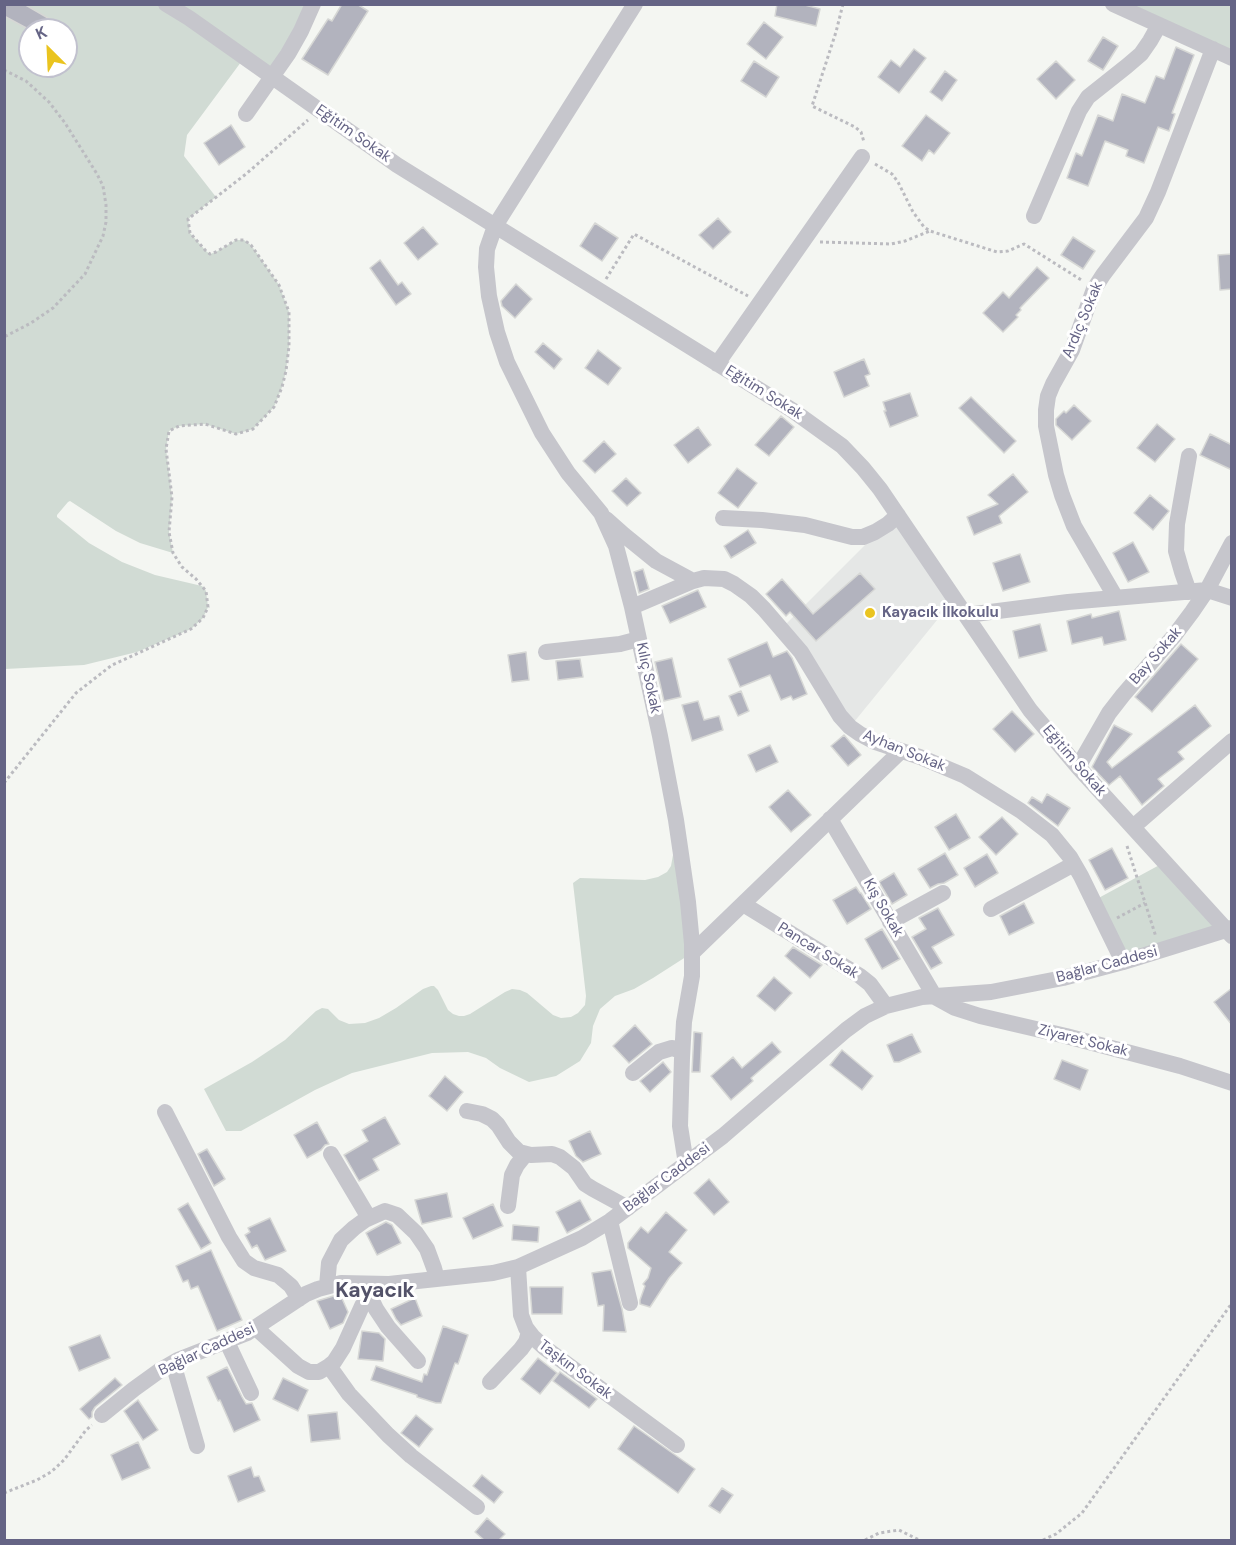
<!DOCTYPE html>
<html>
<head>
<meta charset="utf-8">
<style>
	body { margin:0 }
	#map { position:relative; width:1236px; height:1545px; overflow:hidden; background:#f4f6f2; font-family:"DM Sans",sans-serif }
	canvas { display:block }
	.frame { position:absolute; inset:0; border:6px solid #656485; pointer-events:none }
	.north { position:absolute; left:18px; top:18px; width:60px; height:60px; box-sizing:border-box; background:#fff; border:2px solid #c1c1ce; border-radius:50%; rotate:336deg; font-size:16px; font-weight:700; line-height:24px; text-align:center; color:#656485 }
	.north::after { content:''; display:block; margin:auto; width:21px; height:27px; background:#eac41f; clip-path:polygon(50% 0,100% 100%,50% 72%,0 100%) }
</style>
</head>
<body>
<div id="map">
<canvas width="1236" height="1545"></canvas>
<div class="frame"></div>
<div class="north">K</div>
</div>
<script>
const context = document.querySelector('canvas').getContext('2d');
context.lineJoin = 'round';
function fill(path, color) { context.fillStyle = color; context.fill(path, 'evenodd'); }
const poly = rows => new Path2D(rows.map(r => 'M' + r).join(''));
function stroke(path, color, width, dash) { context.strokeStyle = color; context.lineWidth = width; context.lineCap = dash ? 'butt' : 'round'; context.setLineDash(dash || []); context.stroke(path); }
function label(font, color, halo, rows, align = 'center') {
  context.font = font + ' "DM Sans",sans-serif'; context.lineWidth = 6; context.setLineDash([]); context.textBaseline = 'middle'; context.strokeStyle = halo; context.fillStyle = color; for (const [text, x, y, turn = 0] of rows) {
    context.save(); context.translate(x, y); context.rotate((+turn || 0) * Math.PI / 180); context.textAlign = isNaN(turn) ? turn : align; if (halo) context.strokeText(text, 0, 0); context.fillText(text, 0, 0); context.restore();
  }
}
const built = poly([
	[898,515,955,598,850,727,781,629,866,544]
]);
const green = poly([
	[5,5,313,5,272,77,244,58,187,135,184,156,216,197,188,219,190,233,206,251,210,254,216,252,236,240,244,240,251,245,279,285,289,312,289,346,286,371,282,387,274,407,253,429,236,434,205,424,179,426,169,431,166,449,172,497,169,532,173,553,140,543,116,531,70,501,68,502,57,515,57,517,89,543,122,562,155,575,202,586,206,591,208,607,203,618,191,629,137,652,84,665,5,669],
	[30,30,66,30,66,66,30,66],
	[1113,5,1231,5,1231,58],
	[675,844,692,953,653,978,634,989,615,996,600,1009,593,1026,591,1043,580,1061,556,1076,529,1082,500,1068,486,1058,468,1052,432,1053,352,1073,315,1090,241,1131,226,1131,204,1089,252,1062,285,1040,316,1011,322,1008,328,1009,339,1020,349,1024,365,1023,379,1018,396,1008,423,989,431,986,434,986,438,990,448,1010,453,1014,459,1016,464,1016,470,1014,505,992,512,989,520,990,527,993,553,1015,561,1018,571,1017,578,1013,585,1005,586,996,573,883,580,878,645,880,658,877,667,872,671,866],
	[1165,862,1227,930,1123,962,1093,901]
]);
const building = poly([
	[4,4,24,4,48,18,42,30,30,30,4,16,4,4],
	[342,4,357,4,368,11,328,75,302,59,328,19,332,21,342,4],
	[777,4,801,4,820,9,816,26,775,16,777,4],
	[764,22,783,37,766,59,747,44,764,22],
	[1103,37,1118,46,1103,70,1088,61,1103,37],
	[1176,47,1194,55,1172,113,1175,114,1169,131,1158,127,1144,163,1126,156,1128,150,1105,141,1088,186,1067,178,1076,153,1082,156,1098,115,1113,121,1122,94,1145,103,1156,76,1164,79,1176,47],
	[914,49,926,58,899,93,878,77,891,60,900,67,914,49],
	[754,61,779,77,766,97,741,81,754,61],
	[1056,61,1075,80,1056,99,1037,79,1056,61],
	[945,71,957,80,942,101,930,92,945,71],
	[926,115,950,133,934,154,929,150,922,161,902,146,926,115],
	[231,125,245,147,219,165,204,143,231,125],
	[718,218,731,232,713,249,699,235,718,218],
	[595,223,618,238,602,261,580,246,595,223],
	[423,227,438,244,418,260,404,243,423,227],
	[1073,237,1095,251,1083,269,1061,255,1073,237],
	[1232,254,1232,289,1220,290,1218,255,1232,254],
	[380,260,398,285,402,282,411,294,396,305,370,268,380,260],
	[1037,267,1049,278,1020,308,1021,310,1016,315,1018,317,1003,332,983,313,1003,292,1009,298,1037,267],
	[516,284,532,299,515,318,502,306,501,301,516,284],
	[543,343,562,359,554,369,535,352,543,343],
	[598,350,621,368,608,385,585,368,598,350],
	[864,359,870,374,865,376,869,386,844,397,834,372,864,359],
	[910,393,918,416,890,427,884,411,886,411,883,402,910,393],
	[971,397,1016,441,1004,453,959,408,971,397],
	[1074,405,1091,421,1072,440,1056,425,1056,419,1064,411,1066,413,1074,405],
	[781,416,794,427,769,456,755,445,781,416],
	[1157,424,1175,439,1155,462,1137,448,1157,424],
	[698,427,711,445,688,463,674,445,698,427],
	[1210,434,1232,445,1232,470,1200,455,1210,434],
	[604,441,616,454,595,473,583,461,604,441],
	[737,468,757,483,738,508,718,493,737,468],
	[1013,474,1028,492,999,516,1002,523,974,535,967,517,998,504,988,495,1013,474],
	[626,478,641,493,627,506,612,491,626,478],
	[1150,495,1169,511,1153,530,1134,513,1150,495],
	[748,530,756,543,731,558,724,546,748,530],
	[1133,542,1149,572,1128,582,1113,553,1133,542],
	[1020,554,1030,582,1003,591,993,563,1020,554],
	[643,569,649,589,639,593,634,572,643,569],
	[860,573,875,589,816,641,790,612,786,616,766,594,782,579,813,614,860,573],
	[698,590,706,607,670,623,662,606,698,590],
	[1119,611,1126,640,1104,645,1102,637,1072,644,1067,621,1091,614,1092,618,1119,611],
	[1040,624,1047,651,1019,658,1013,631,1040,624],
	[767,642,773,657,787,651,792,658,807,694,793,700,791,696,781,700,770,675,740,687,728,659,767,642],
	[1181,644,1198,659,1152,712,1135,697,1181,644],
	[526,652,529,680,512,682,508,655,526,652],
	[672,658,681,697,664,701,655,662,672,658],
	[580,659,583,677,558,680,556,661,580,659],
	[741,691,749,711,738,716,729,696,741,691],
	[698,701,704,720,719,716,723,730,692,741,682,705,698,701],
	[1195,705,1211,726,1178,752,1184,759,1158,779,1164,786,1142,805,1120,776,1109,785,1092,767,1114,725,1132,734,1107,762,1112,768,1195,705],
	[1012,711,1034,734,1015,752,993,729,1012,711],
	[844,735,861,755,848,766,831,746,844,735],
	[770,745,778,762,756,772,748,755,770,745],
	[788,790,811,815,791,832,769,807,788,790],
	[1047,794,1070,808,1058,826,1028,803,1032,797,1042,803,1047,794],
	[956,814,970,838,949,850,935,827,956,814],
	[1002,817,1018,834,996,855,979,837,1002,817],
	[1112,848,1128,878,1105,890,1089,860,1112,848],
	[945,853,958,875,944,883,938,884,930,888,918,869,945,853],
	[987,854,998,873,975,887,964,868,987,854],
	[894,873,907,895,892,904,879,882,894,873],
	[856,887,860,893,861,893,871,909,847,924,833,900,856,887],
	[1024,903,1034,923,1009,935,1000,916,1024,903],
	[938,908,954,935,932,947,942,963,931,969,912,937,926,929,919,918,938,908],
	[882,929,900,959,882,969,865,939,882,929],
	[793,947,822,965,810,978,785,956,793,947],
	[774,977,792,993,775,1011,757,996,774,977],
	[1232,988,1232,1025,1214,1002,1232,988],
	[635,1025,652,1044,629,1063,613,1046,635,1025],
	[694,1032,702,1033,700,1072,692,1072,694,1032],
	[912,1034,921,1052,899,1062,894,1062,887,1045,912,1034],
	[772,1042,781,1052,751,1078,753,1081,731,1100,711,1076,733,1057,742,1068,772,1042],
	[842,1050,873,1076,862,1090,830,1065,842,1050],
	[1062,1060,1088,1070,1080,1090,1054,1079,1062,1060],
	[663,1062,671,1072,650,1092,640,1081,663,1062],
	[445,1076,463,1092,447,1111,429,1096,445,1076],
	[385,1117,400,1144,373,1159,379,1170,359,1181,344,1155,368,1141,362,1130,385,1117],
	[317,1122,329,1144,325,1145,321,1150,307,1158,294,1135,317,1122],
	[590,1131,601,1154,583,1162,576,1156,569,1141,590,1131],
	[207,1149,225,1179,214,1186,198,1154,207,1149],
	[709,1179,729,1202,714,1215,694,1193,709,1179],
	[447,1193,452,1217,422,1224,415,1200,447,1193],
	[580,1200,591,1220,567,1233,556,1212,580,1200],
	[188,1203,211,1243,201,1249,178,1209,188,1203],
	[493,1204,503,1226,473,1239,463,1218,493,1204],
	[666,1212,687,1230,669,1252,682,1263,669,1278,650,1307,640,1304,640,1300,645,1286,643,1284,648,1278,651,1268,628,1248,628,1243,641,1227,648,1233,666,1212],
	[270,1218,286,1251,265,1260,257,1245,252,1248,245,1235,250,1232,248,1228,270,1218],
	[386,1222,392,1225,401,1243,377,1255,366,1233,386,1222],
	[513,1225,539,1227,538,1242,512,1240,513,1225],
	[211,1250,242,1320,217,1331,198,1286,191,1289,188,1280,183,1282,176,1266,211,1250],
	[611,1270,622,1309,626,1332,603,1331,604,1305,598,1306,592,1273,611,1270],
	[530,1287,563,1287,562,1314,532,1314,530,1287],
	[340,1294,348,1312,343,1323,330,1329,317,1301,340,1294],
	[415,1298,422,1316,401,1325,396,1319,391,1309,415,1298],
	[443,1326,468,1335,458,1364,455,1363,441,1403,436,1403,417,1397,417,1395,371,1380,376,1366,422,1382,424,1374,427,1375,443,1326],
	[362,1331,379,1333,385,1339,383,1361,358,1359,362,1331],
	[100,1335,110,1358,79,1371,69,1347,100,1335],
	[538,1358,557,1373,540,1394,521,1379,538,1358],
	[227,1367,242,1397,246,1404,252,1403,260,1420,234,1432,220,1400,218,1401,207,1377,227,1367],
	[560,1372,597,1399,589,1408,553,1381,560,1372],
	[115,1378,122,1385,95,1407,92,1412,92,1417,89,1419,80,1409,115,1378],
	[283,1378,308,1390,298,1411,273,1399,283,1378],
	[138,1400,158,1430,143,1440,124,1411,138,1400],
	[337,1412,340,1439,311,1442,308,1415,337,1412],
	[416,1415,433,1429,419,1447,401,1433,416,1415],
	[634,1426,695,1469,678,1493,618,1449,634,1426],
	[138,1442,150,1468,122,1480,111,1455,138,1442],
	[251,1467,254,1477,259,1476,265,1491,238,1502,228,1476,251,1467],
	[482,1475,503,1492,494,1503,473,1486,482,1475],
	[722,1488,733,1495,720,1513,709,1506,722,1488],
	[487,1518,505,1534,499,1540,484,1540,475,1532,487,1518]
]);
const path = poly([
	[843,4,836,32,812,106,855,127,861,132,864,142],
	[4,70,26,81,49,102,65,123,97,174,103,186,106,205,106,222,103,236,85,274,53,308,31,323,4,337],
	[875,164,892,174,898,182,913,212,924,227,930,231,997,252,1008,251,1024,244,1083,281],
	[820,242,891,244,905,241,930,231],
	[606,279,634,234,748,296],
	[4,783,76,693,112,665,191,629,203,618,208,607,206,591,196,579,182,567,173,553,169,532,172,497,166,449,169,431,179,426,205,424,236,434,253,429,274,407,282,387,286,371,289,346,289,312,279,285,251,245,244,240,236,240,216,252,210,254,206,251,190,233,188,219,246,174,308,120],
	[1127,846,1156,937],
	[1117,918,1145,903],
	[4,1493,37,1480,51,1472,64,1460,86,1430,92,1425],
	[865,1540,879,1533,899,1530,919,1540],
	[1043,1540,1056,1534,1082,1513,1232,1303]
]);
const minor = poly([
	[166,4,189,18,397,165,792,410,842,446,863,468,880,489,1030,710,1078,767,1232,936],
	[635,4,495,226,487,249,486,267,489,296,497,332,507,362,542,433,568,473,601,513,616,546,632,607,660,736,676,820,688,902,692,944,692,976,684,1022,682,1058,680,1126,686,1164],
	[1113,4,1232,58],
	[246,114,288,54,301,31,313,4],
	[1034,216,1079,111,1088,97,1127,66,1141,54,1150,41,1159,25],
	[717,364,862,157],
	[1189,456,1177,524,1176,551,1182,572,1189,592],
	[723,518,762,520,805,525,852,537,863,537,875,532,888,524,898,515],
	[606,519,624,535,656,561,693,581],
	[1116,598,1074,526,1062,495,1056,475,1046,426,1046,410,1048,396,1053,384,1072,350,1094,289,1103,275,1146,218,1158,192,1213,49],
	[632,607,693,581,704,578,724,579,734,584,751,596,764,609,801,652,840,716,850,727,860,734,875,742,920,757,965,776,1021,811,1052,835,1070,857,1081,876,1123,962],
	[967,615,1068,602,1207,590,1232,598],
	[546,652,620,644,639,639],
	[1078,767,1109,713,1123,695,1174,636,1192,612,1207,590,1232,543],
	[830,819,935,997,955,1008,980,1016,1066,1036,1180,1066,1232,1083],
	[1133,827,1232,741],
	[743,904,860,976,870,984,886,1006],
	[991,909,1074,864],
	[890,922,943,893],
	[692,953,901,751],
	[633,1073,659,1052,672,1048,682,1051],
	[467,1111,482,1114,492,1119,498,1125,509,1142,519,1152,531,1155,552,1154,560,1157,574,1168,585,1184,593,1189,628,1208],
	[165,1112,229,1237,244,1261,254,1268,278,1275,291,1286,299,1299],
	[331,1154,369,1218],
	[508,1206,512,1175,517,1165,525,1155],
	[610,1221,630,1303],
	[518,1267,521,1315,526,1328,533,1337,545,1348,677,1445],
	[327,1286,329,1263,341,1240,354,1228,365,1220,385,1211,397,1215,416,1233,427,1249,434,1268,437,1279],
	[367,1290,376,1309,388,1327,418,1361],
	[256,1328,298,1366,309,1372,319,1372,329,1366,334,1362,343,1348,362,1306,370,1298],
	[227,1342,251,1393],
	[173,1363,197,1446],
	[329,1366,349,1394,388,1435,411,1456,477,1507],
	[490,1382,521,1349,526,1342,529,1332],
	[102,1415,134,1389,159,1371,178,1360,247,1333,306,1294,318,1289,341,1283,389,1284,493,1273,518,1267,582,1238,610,1221,723,1136,846,1030,865,1016,886,1006,922,997,991,992,1063,978,1123,962,1232,928]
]);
const markers = [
	[870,613,6,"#eac41f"]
];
const streetNames = [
	["Eğitim Sokak",353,134,35],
	["Ardıç Sokak",1083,320,-67],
	["Eğitim Sokak",764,393,32],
	["Bay Sokak",1156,656,-49],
	["Kılıç Sokak",648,678,78],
	["Ayhan Sokak",904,751,22],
	["Eğitim Sokak",1074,761,49],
	["Kış Sokak",883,908,60],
	["Pancar Sokak",818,951,32],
	["Bağlar Caddesi",1107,965,-15],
	["Ziyaret Sokak",1083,1041,14],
	["Bağlar Caddesi",667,1178,-37],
	["Bağlar Caddesi",207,1350,-25],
	["Taşkın Sokak",575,1370,37]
];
const poiNames = [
	["Kayacık İlkokulu",882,613]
];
const districtNames = [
	["Kayacık",375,1291]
];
fill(built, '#e5e7e6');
fill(green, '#d1dbd4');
fill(building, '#b2b3be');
stroke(building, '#d6d7d5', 1.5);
stroke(path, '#bbbbc0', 3, [3, 3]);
stroke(minor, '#c6c6cc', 16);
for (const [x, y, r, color] of markers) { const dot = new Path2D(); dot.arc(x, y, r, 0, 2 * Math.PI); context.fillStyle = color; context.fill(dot); stroke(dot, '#fff', 2); }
label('15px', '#656485', '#fff', streetNames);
label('bold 15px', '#656485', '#fff', poiNames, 'left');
label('bold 21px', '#535269', '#fff', districtNames);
</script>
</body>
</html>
